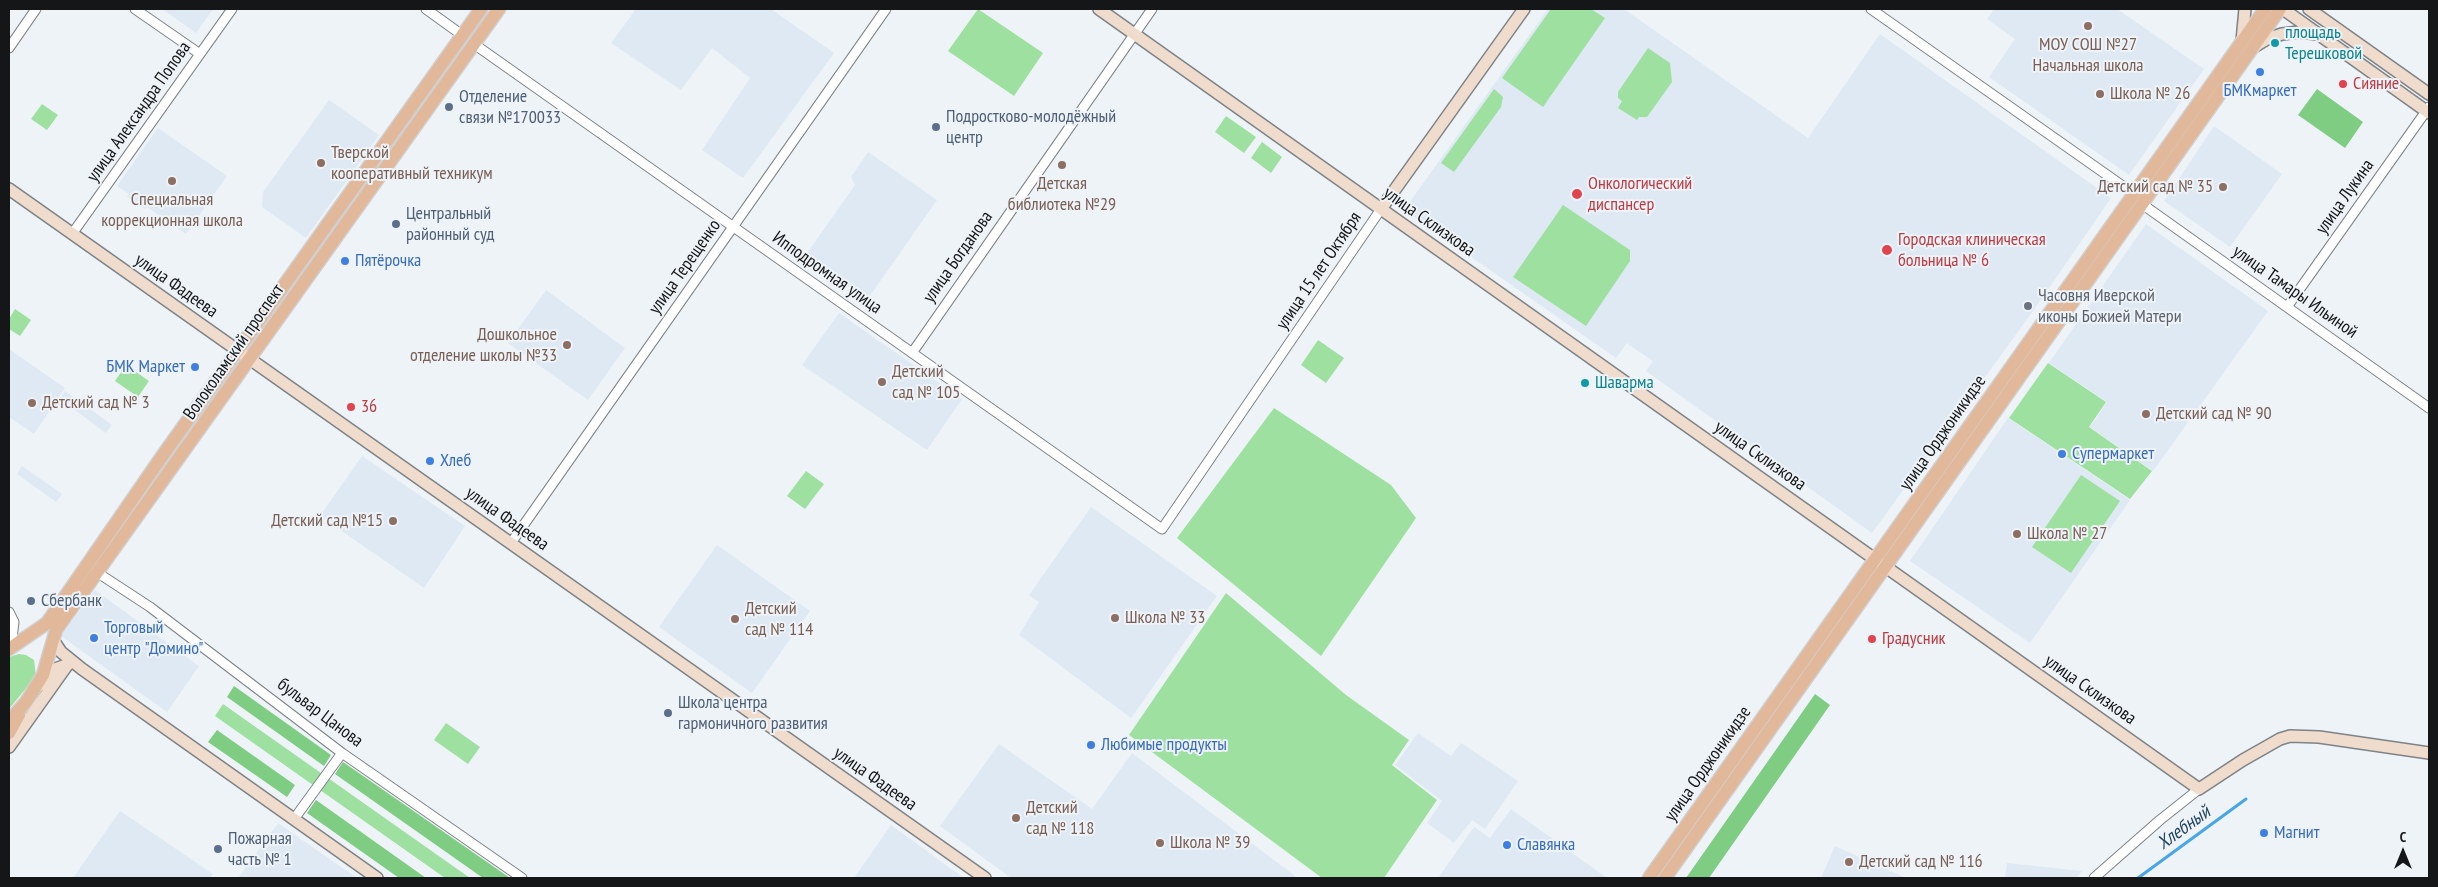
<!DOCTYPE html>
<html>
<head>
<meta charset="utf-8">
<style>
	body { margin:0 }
	#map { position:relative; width:2438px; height:887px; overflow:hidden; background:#eef3f8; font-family:"PT Sans Narrow",sans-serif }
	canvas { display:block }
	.frame { position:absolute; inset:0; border:10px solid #141617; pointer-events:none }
	.north { position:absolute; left:2378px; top:827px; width:50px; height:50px; -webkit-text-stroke:4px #eef3f8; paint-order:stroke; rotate:0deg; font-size:14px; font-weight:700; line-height:20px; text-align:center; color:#141617 }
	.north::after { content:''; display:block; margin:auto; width:18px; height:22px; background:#141617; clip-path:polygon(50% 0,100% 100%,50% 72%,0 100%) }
</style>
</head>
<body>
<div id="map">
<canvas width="2438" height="887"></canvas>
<div class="frame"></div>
<div class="north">С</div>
</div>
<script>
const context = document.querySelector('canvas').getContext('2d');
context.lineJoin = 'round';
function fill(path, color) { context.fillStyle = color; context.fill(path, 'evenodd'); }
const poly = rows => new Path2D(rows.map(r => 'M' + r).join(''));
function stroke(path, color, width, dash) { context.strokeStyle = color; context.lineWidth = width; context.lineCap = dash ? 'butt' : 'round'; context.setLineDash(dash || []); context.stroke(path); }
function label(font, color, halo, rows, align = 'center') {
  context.font = font + ' "PT Sans Narrow",sans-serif'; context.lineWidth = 4; context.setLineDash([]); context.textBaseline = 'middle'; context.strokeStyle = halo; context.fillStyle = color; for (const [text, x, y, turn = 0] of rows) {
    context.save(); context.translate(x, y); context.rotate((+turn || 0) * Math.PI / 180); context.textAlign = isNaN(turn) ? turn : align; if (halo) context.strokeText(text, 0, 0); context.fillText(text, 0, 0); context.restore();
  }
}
const built = poly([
	[162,9,213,9,196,33],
	[636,9,771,9,834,53,743,178,702,150,750,78,712,48,681,90,611,43],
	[1548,9,1624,9,1808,138,1880,34,2111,198,2038,304,1872,533,1646,371,1653,361,1632,347,1627,343,1616,358,1404,210],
	[1994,9,2117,9,2204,69,2129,175,1989,77,2015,39,1987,19],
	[329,100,379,135,306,238,262,207,263,192],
	[2214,126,2282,174,2230,247,2164,201],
	[158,128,227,176,186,234,147,207,145,209,127,197,129,194,117,186],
	[868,152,937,200,867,300,805,256,855,185,851,177],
	[2146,224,2268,311,2153,471,2090,427,2107,402,2049,363],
	[546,290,625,348,588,400,508,343],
	[839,313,962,399,927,450,802,365],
	[9,349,65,388,34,434,9,417],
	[65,391,112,425,106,433,60,399],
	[2008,418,2130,500,2030,643,1910,561],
	[362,456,465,526,424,588,320,516],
	[22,466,62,494,56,502,17,474],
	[1091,507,1217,596,1131,718,1019,635,1039,602,1029,595],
	[717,545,810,611,752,693,659,627],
	[95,590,199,666,167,712,61,636],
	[1418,733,1451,756,1461,743,1518,781,1485,829,1472,820,1454,843,1427,823,1442,801,1395,765],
	[999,744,1092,809,1132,753,1295,876,1294,878,1011,878,940,826],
	[1511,809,1607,878,1438,878,1474,827,1490,838],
	[120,811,213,874,210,878,73,878],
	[278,823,357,878,238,878],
	[891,825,964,878,965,878,854,878],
	[1835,846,1906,878,1821,878],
	[2007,863,2082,871,2076,878,2005,878]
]);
const green = poly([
	[978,9,1043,53,1014,96,948,51],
	[1551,9,1591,9,1605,18,1543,107,1502,78],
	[1648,48,1670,63,1672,82,1647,117,1639,117,1637,120,1618,108,1622,101,1618,98,1618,92],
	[1494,89,1503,97,1501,107,1454,172,1441,163],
	[42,104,58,115,47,130,31,119],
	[1226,116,1256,137,1244,153,1215,132],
	[1262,142,1282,157,1271,173,1251,158],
	[1563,205,1630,250,1630,261,1586,326,1513,277],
	[15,309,31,320,20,336,9,329,9,319],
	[1318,340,1344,358,1326,383,1301,365],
	[2048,363,2106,402,2089,427,2152,471,2130,499,2009,418],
	[126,365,149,381,138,397,115,381],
	[1274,408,1391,485,1416,518,1321,656,1177,538],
	[806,471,824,484,805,509,787,496],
	[2081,475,2120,501,2071,573,2032,547],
	[1226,593,1346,695,1409,740,1392,765,1437,800,1384,878,1322,878,1129,735],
	[19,654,26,655,34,660,36,676,9,709,9,657],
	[223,704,470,878,445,878,215,716],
	[446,723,480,747,468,764,434,740]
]);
const forest = poly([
	[2317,89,2363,122,2345,148,2298,115],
	[234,686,331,755,324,766,227,697],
	[1815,694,1830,705,1709,878,1686,878],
	[217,730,295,785,287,797,208,742],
	[343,762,510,878,483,878,335,774],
	[316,800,426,878,399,878,307,813]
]);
const stream = poly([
	[2138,878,2246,799]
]);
const street = poly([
	[135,9,200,54],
	[426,9,462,35],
	[1871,9,2134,194],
	[474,44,1162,529,1381,209],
	[9,48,36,9],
	[2142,204,2429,408],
	[72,234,232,9],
	[2287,307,2429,107],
	[912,353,1152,9],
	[511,543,886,9],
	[98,573,150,607,342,753,522,878],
	[9,612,14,622,11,647],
	[294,819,342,753],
	[2094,878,2160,820,2199,789]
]);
const secondary = poly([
	[1099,9,2199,789,2243,760,2280,739,2290,736,2319,737,2429,753],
	[2283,9,2429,113],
	[2309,9,2429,94],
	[2242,41,2245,9],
	[2252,48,2267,39,2282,34,2299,32,2318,34],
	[9,189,985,878],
	[1381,209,1524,9],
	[53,640,61,652,82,669,377,878],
	[40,685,55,669,69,664],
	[9,747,68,664]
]);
const primary = poly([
	[9,649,47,623,163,455,481,9],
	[9,721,26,702,43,675,56,630,499,9],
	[9,733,19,715],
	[1649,878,2265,9],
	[1665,878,2280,9]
]);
const markers = [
	[2088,26,5,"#8d6e63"],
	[2275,43,5,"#0f9aa8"],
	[2260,72,5,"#3f7fe0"],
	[2343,84,5,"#e0444e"],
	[2100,94,5,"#8d6e63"],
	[449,107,5,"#5c6f8a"],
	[936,127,5,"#5c6f8a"],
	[321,163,5,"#8d6e63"],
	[1062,165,5,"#8d6e63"],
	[172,181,5,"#8d6e63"],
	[2223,187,5,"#8d6e63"],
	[1577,194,6,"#e0444e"],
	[396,224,5,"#5c6f8a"],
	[1887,250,6,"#e0444e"],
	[345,261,5,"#3f7fe0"],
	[2028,306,5,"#6b7280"],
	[567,345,5,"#8d6e63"],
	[195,367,5,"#3f7fe0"],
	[882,382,5,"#8d6e63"],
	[1585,383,5,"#0f9aa8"],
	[32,403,5,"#8d6e63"],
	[351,407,5,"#e0444e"],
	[2146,414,5,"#8d6e63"],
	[2062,454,5,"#3f7fe0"],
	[430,461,5,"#3f7fe0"],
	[393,521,5,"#8d6e63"],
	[2017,534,5,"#8d6e63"],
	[31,601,5,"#5c6f8a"],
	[1115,618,5,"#8d6e63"],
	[735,619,5,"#8d6e63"],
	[94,638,5,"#3f7fe0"],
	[1872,639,5,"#e0444e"],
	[668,713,5,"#5c6f8a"],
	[1091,745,5,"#3f7fe0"],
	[1016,818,5,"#8d6e63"],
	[2264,833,5,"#3f7fe0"],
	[1160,843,5,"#8d6e63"],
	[1507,845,5,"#3f7fe0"],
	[218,849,5,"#5c6f8a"],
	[1849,862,5,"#8d6e63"]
];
const cultureNames = [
	["площадь",2285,33],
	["Терешковой",2285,54],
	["Шаварма",1595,383]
];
const educationNames = [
	["МОУ СОШ №27",2088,45,"center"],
	["Начальная школа",2088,66,"center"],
	["Школа № 26",2110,94],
	["Тверской",331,153],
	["кооперативный техникум",331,174],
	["Детская",1062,184,"center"],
	["библиотека №29",1062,205,"center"],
	["Детский сад № 35",2213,187,"right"],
	["Специальная",172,200,"center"],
	["коррекционная школа",172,221,"center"],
	["Дошкольное",557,335,"right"],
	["отделение школы №33",557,356,"right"],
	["Детский",892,372],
	["сад № 105",892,393],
	["Детский сад № 3",42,403],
	["Детский сад № 90",2156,414],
	["Детский сад №15",383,521,"right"],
	["Школа № 27",2027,534],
	["Детский",745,609],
	["сад № 114",745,630],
	["Школа № 33",1125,618],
	["Детский",1026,808],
	["сад № 118",1026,829],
	["Школа № 39",1170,843],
	["Детский сад № 116",1859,862]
];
const healthNames = [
	["Сияние",2353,84],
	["Онкологический",1588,184],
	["диспансер",1588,205],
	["Городская клиническая",1898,240],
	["больница № 6",1898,261],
	["36",361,407],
	["Градусник",1882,639]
];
const shopNames = [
	["БМКмаркет",2260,91,"center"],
	["Пятёрочка",355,261],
	["БМК Маркет",185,367,"right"],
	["Супермаркет",2072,454],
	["Хлеб",440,461],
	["Торговый",104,628],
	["центр \"Домино\"",104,649],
	["Любимые продукты",1101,745],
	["Магнит",2274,833],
	["Славянка",1517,845]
];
const serviceNames = [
	["Отделение",459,97],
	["связи №170033",459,118],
	["Подростково-молодёжный",946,117],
	["центр",946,138],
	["Центральный",406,214],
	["районный суд",406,235],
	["Сбербанк",41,601],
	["Школа центра",678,703],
	["гармоничного развития",678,724],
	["Пожарная",228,839],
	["часть № 1",228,860]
];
const streetNames = [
	["улица Александра Попова",139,112,-55],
	["улица Лукина",2345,197,-55],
	["улица Склизкова",1429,222,35],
	["улица Богданова",958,257,-55],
	["улица Терещенко",685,267,-55],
	["улица 15 лет Октября",1319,271,-56],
	["Ипподромная улица",827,273,35],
	["улица Фадеева",176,286,35],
	["улица Тамары Ильиной",2295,292,35],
	["Волоколамский проспект",234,352,-55],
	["улица Орджоникидзе",1943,433,-55],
	["улица Склизкова",1760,456,35],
	["улица Фадеева",507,519,35],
	["улица Склизкова",2090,690,35],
	["бульвар Цанова",320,713,37],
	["улица Орджоникидзе",1708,764,-55],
	["улица Фадеева",875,779,35]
];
const worshipNames = [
	["Часовня Иверской",2038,296],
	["иконы Божией Матери",2038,317]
];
const waterNames = [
	["Хлебный",2184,828,-36]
];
fill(built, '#dee9f3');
fill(green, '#9ee0a0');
fill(forest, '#7ecd83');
stroke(stream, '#48a6e6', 3);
stroke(street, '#7e8387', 11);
stroke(secondary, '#7e8387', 14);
stroke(primary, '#d0d0d1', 15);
stroke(street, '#fff', 9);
stroke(secondary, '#f0dccd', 11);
stroke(primary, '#e2b89b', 12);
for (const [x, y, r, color] of markers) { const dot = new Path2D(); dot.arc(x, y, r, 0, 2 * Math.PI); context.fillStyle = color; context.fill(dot); stroke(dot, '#eef3f8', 2); }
label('18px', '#0d838f', '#eef3f8', cultureNames, 'left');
label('18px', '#785e54', '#eef3f8', educationNames, 'left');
label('18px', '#be3a42', '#eef3f8', healthNames, 'left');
label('18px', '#366cbe', '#eef3f8', shopNames, 'left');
label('18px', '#4e5e75', '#eef3f8', serviceNames, 'left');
label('18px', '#141617', '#eef3f8', streetNames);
label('18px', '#5b616d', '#eef3f8', worshipNames, 'left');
label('italic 19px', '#204661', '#eef3f8', waterNames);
</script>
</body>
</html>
